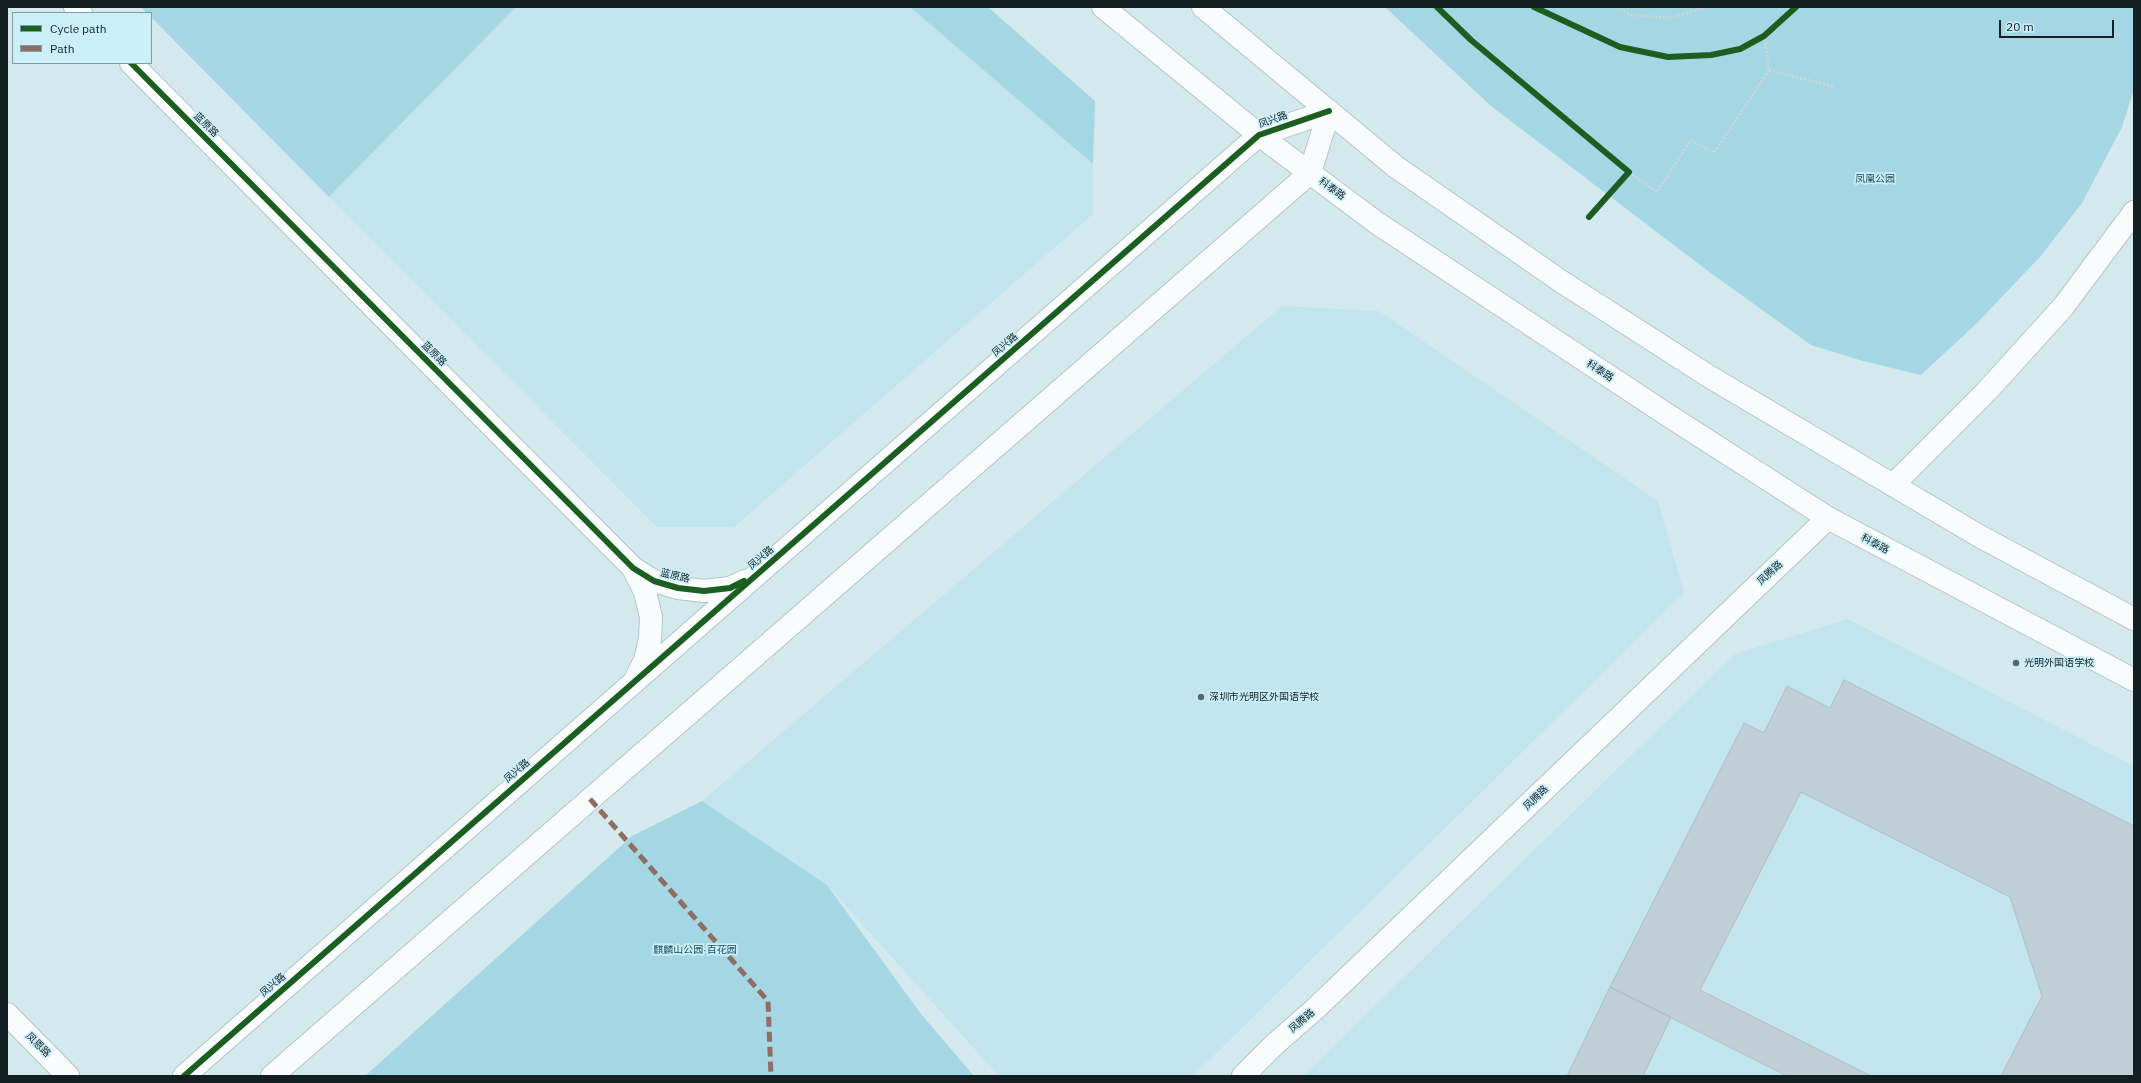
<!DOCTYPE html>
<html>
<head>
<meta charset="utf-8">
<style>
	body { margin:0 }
	#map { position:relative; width:2141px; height:1083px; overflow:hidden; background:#d4e9ee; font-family:"IBM Plex Sans",sans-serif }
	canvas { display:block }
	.frame { position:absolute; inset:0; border:8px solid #122024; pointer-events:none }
	.legend { position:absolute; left:12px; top:12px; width:140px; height:52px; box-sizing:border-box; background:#caeff9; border:1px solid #809ca4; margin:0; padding:5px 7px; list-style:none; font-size:12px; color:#122024 }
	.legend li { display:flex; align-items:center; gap:8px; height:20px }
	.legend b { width:20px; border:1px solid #809ca4 }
	.scale { position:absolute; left:1999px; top:20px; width:115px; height:18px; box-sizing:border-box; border:2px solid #122024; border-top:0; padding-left:5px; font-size:12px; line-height:14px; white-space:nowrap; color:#122024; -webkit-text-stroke:3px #caeff9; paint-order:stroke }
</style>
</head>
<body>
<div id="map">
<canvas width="2141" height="1083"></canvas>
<div class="frame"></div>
<ul class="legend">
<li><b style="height:5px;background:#1b5e20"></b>Cycle path</li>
<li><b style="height:5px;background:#8d6e63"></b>Path</li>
</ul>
<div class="scale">20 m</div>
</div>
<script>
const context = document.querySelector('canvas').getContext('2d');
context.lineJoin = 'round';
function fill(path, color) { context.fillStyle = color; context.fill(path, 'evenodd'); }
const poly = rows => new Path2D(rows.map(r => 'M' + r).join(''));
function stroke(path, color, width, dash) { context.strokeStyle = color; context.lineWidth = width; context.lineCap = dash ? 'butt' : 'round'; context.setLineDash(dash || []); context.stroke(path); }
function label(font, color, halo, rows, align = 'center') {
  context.font = font + ' "IBM Plex Sans","Noto Sans SC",sans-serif'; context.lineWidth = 3.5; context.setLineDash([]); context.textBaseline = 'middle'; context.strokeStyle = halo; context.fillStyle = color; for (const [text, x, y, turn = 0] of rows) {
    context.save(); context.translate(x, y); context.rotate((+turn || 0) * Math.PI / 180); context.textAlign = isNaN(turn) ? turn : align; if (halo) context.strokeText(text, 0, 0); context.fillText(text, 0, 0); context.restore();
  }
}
const built = poly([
	[516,7,910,7,1093,164,1093,214,734,527,657,527,329,197],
	[1282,306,1379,311,1658,501,1684,593,1193,1076,999,1076,827,885,702,801],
	[1848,619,2134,766,2134,1076,1303,1076,1735,654]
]);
const green = poly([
	[141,7,516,7,329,197,151,17,151,13,147,13],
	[910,7,988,7,1095,101,1093,164],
	[1385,7,2134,7,2134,89,2122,127,2082,203,2040,257,1976,324,1921,375,1863,361,1811,345,1708,271,1491,106],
	[702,801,827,885,921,1014,974,1076,365,1076,632,836]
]);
const building = poly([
	[1844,680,2134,826,2134,1076,2001,1076,2042,996,2010,897,1801,792,1700,990,1871,1076,1787,1076,1610,987,1744,723,1764,733,1787,686,1830,708,1844,680],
	[1610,987,1671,1017,1643,1076,1567,1076,1610,987]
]);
const path = poly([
	[1617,7,1630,15,1670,18,1708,7],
	[1769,70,1835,87],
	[1629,172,1657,192,1691,140,1714,153,1769,70,1764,36]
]);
const tertiary = poly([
	[75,7,81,13],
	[131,63,633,568,654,581,678,588,704,591,730,588,745,581],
	[1893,485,1986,392,2063,307,2134,212],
	[633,568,645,592,651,617,650,639,645,660,636,678],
	[7,1014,68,1076],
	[184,1076,1259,135,1329,111],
	[272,1076,1310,173,1329,111],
	[1243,1076,1275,1044,1315,1009,1828,518]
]);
const secondary = poly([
	[1103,7,1259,135,1377,223,1666,414,1828,518,2134,680],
	[1203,7,1396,167,1562,282,1710,377,1981,537,2134,619]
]);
const quiet = poly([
	[590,799,768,1001,771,1076]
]);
const cycleway = poly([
	[1437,7,1471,40,1629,172,1589,217],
	[1534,7,1620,47,1668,57,1711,55,1740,49,1764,36,1796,7],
	[131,63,633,568,654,581,678,588,704,591,730,588,744,581],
	[184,1076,1259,135,1329,111]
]);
const markers = [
	[2016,663,4,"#56666b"],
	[1201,697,4,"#56666b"]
];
const streetNames = [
	["凤兴路",1273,120,-20],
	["蓝原路",206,125,45],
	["科泰路",1332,189,36],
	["凤兴路",1005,345,-41],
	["蓝原路",434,354,45],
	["科泰路",1600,371,33],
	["科泰路",1875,544,28],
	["凤兴路",761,558,-41],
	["凤腾路",1770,573,-43],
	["蓝原路",675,576,13],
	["凤兴路",517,771,-41],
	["凤腾路",1536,798,-44],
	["凤兴路",273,985,-41],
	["凤腾路",1302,1021,-41],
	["凤恩路",38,1045,45]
];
const parkNames = [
	["凤凰公园",1875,179],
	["麒麟山公园·百花园",695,950]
];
const poiNames = [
	["光明外国语学校",2024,663],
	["深圳市光明区外国语学校",1209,697]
];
fill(built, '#c2e4ee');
fill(green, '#a5d6e4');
fill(building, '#c0cfd5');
stroke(building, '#b1bfc5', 1);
stroke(tertiary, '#b5c4c8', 24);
stroke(secondary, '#b5c4c8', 24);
stroke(path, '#d0d5d7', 2.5, [2, 2]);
stroke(tertiary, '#f9fcfc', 22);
stroke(secondary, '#f9fcfc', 22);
stroke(quiet, '#8d6e63', 5, [10, 5]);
stroke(cycleway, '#1b5e20', 6);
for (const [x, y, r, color] of markers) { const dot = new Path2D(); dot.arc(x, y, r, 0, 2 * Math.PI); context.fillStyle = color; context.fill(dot); stroke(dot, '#caeff9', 1.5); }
label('10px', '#122024', '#caeff9', streetNames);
label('10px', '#1e4e5a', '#caeff9', parkNames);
label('10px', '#122024', '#caeff9', poiNames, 'left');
</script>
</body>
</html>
